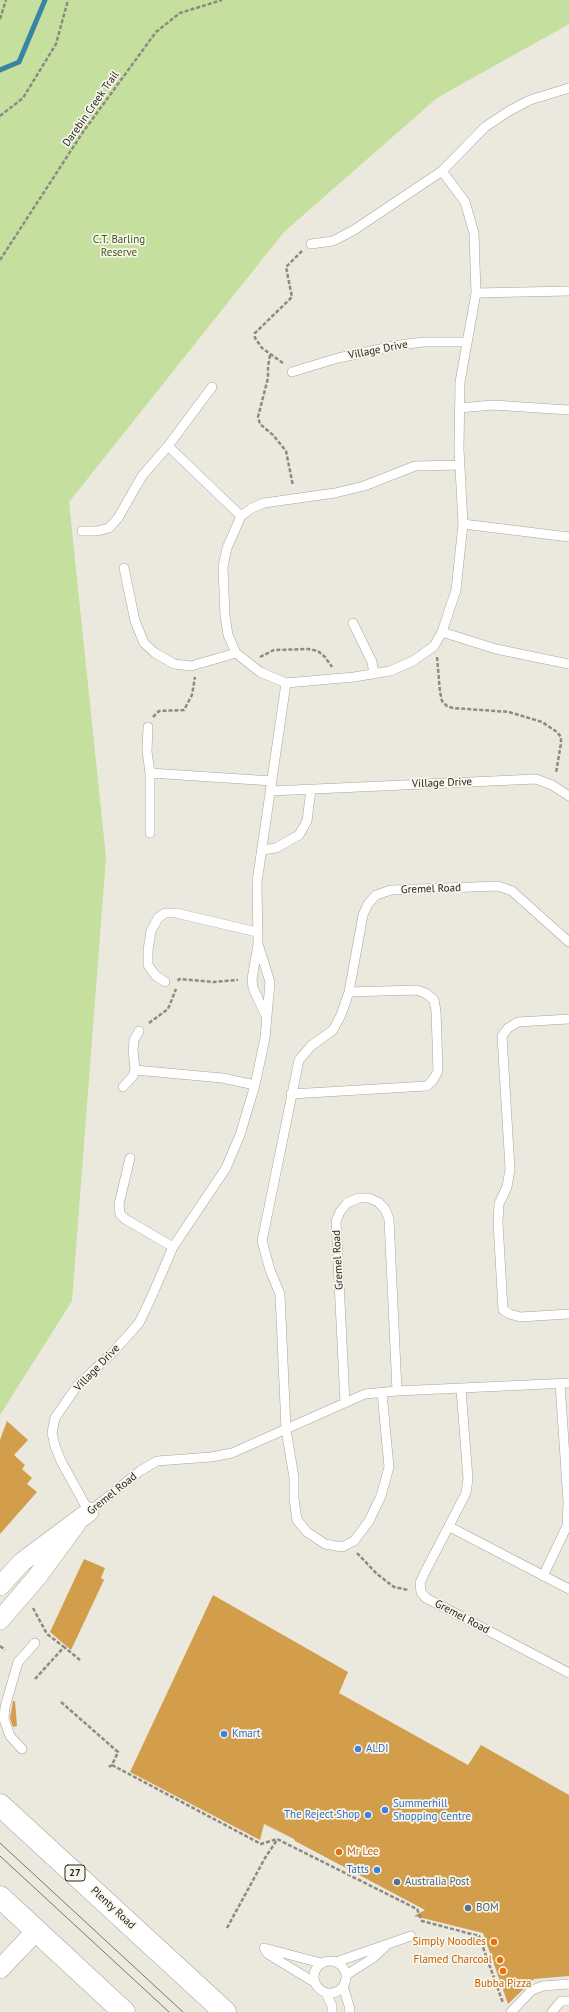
<!DOCTYPE html>
<html>
<head>
<meta charset="utf-8">
<style>
	body { margin:0 }
	canvas { display:block; background:#ebe9de }
</style>
</head>
<body>
<canvas width="569" height="2012"></canvas>
<script>
const context = document.querySelector('canvas').getContext('2d');
context.lineJoin = 'round';
function fill(path, color) { context.fillStyle = color; context.fill(path, 'evenodd'); }
const poly = rows => new Path2D(rows.map(r => 'M' + r).join(''));
function stroke(path, color, width, dash) { context.strokeStyle = color; context.lineWidth = width; context.lineCap = dash ? 'butt' : 'round'; context.setLineDash(dash || []); context.stroke(path); }
function label(font, color, halo, rows, align = 'center') {
  context.font = font + ' "PT Sans",sans-serif'; context.lineWidth = 3.5; context.setLineDash([]); context.textBaseline = 'middle'; context.strokeStyle = halo; context.fillStyle = color; for (const [text, x, y, turn = 0] of rows) {
    context.save(); context.translate(x, y); context.rotate((+turn || 0) * Math.PI / 180); context.textAlign = isNaN(turn) ? turn : align; if (halo) context.strokeText(text, 0, 0); context.fillText(text, 0, 0); context.restore();
  }
}
const green = poly([
	[0,0,569,0,569,24,437,98,284,232,69,502,106,857,72,1301,0,1415]
]);
const stream = poly([
	[0,70,19,62,45,0]
]);
const building = poly([
	[7,1421,28,1440,14,1455,25,1465,22,1469,32,1478,27,1484,37,1492,0,1534,0,1440],
	[84,1559,105,1568,101,1578,104,1580,71,1650,50,1632],
	[213,1595,348,1672,339,1693,468,1765,481,1745,569,1795,569,1976,534,1979,508,2004,483,1933,414,1916,425,1910,295,1841,294,1839,264,1824,260,1840,130,1772],
	[13,1701,15,1701,17,1726,13,1727,10,1718]
]);
const path = poly([
	[0,19,6,0],
	[0,116,23,98,56,44,68,0],
	[0,260,83,132,156,32,180,13,222,0],
	[270,355,268,367,268,378,258,417,260,424,273,435,286,451,293,486],
	[283,363,262,348,255,338,255,333,292,297,286,267,302,251],
	[260,657,274,650,308,649,318,651,325,657,332,667],
	[437,657,440,692,442,701,447,706,453,708,509,712,542,722,557,732,561,737,561,743,556,773],
	[153,717,159,711,184,710,192,695,195,677],
	[178,981,179,979,214,982,238,980],
	[149,1023,168,1009,176,989],
	[357,1553,377,1574,394,1587,408,1590],
	[33,1608,47,1634,64,1647],
	[0,1646,5,1650],
	[35,1679,64,1647,80,1660],
	[61,1702,118,1752,112,1765,261,1844,277,1839,417,1909,422,1921,479,1936,503,2003],
	[109,1767,112,1765],
	[227,1928,265,1858,277,1840]
]);
const lane = poly([
	[442,171,465,202,474,233,476,293,460,382,459,449,463,524,456,590,442,632,434,646,413,661,390,671,354,677,286,683,260,672,236,653,228,635,225,616,223,567,227,548,241,516,252,508,264,503,335,493,364,486,415,466,459,465],
	[311,244,333,241,354,230,442,171,485,127,509,111,530,100,569,88],
	[476,293,569,291],
	[292,372,338,358,399,345,424,342,467,342],
	[459,408,493,405,569,410],
	[168,446,241,516],
	[463,524,569,537],
	[82,531,97,531,109,528,118,518,142,476,168,446,212,387],
	[124,568,135,621,144,643,155,653,174,664,191,666,236,653],
	[353,623,372,662,374,674],
	[442,632,496,649,569,664],
	[148,727,147,751,150,773,150,833],
	[150,773,272,781],
	[271,791,536,779,552,785,569,796],
	[262,850,276,848,299,835,307,821,311,789],
	[258,944,270,982,265,1038,255,1085,240,1135,226,1168,173,1247,151,1298,139,1323,114,1351,77,1386,55,1418,52,1433,55,1446,61,1461,89,1512,140,1471,157,1461,211,1457,232,1453,365,1394,397,1391,569,1383],
	[165,982,155,975,148,965,148,950,151,931,158,918,165,913,176,913,257,932],
	[266,1016,253,988,252,979,258,944,257,882,286,683],
	[569,1019,518,1022,508,1028,502,1036,510,1169,507,1187,499,1204,498,1222,503,1310,510,1314,520,1317,569,1314],
	[135,1070,222,1078,255,1085],
	[123,1087,133,1076,135,1070,133,1050,134,1040,139,1031],
	[291,1094,427,1086,433,1080,438,1071,436,1011,434,1000,427,994,417,990,349,992],
	[130,1158,119,1204,120,1214,125,1219,173,1247],
	[461,1389,468,1479,466,1493,424,1574,420,1583,421,1592,426,1598,569,1673],
	[382,1393,389,1467,381,1496,369,1521,354,1541,342,1547,325,1544,307,1532,297,1520,294,1499,294,1478,286,1429,280,1294,270,1270,262,1241,299,1060,311,1046,333,1030,341,1015,349,992,363,915,368,904,376,895,391,890,498,886,512,891,569,942],
	[345,1403,336,1221,340,1212,347,1203,359,1198,369,1198,378,1202,385,1209,389,1219,397,1391],
	[450,1527,569,1589],
	[543,1576,567,1526,568,1502,560,1383],
	[22,1749,10,1736,4,1719,5,1707,18,1662,35,1643],
	[264,1948,268,1954,314,1982],
	[264,1948,321,1963],
	'314 1977a16 16 0 1 1 32 0a16 16 0 1 1-32 0Z',
	[336,1962,411,1936],
	[346,1975,373,1958,385,1947],
	[343,1986,350,2009,349,2012],
	[326,1993,332,2006,332,2012],
	[511,2012,532,1990,543,1986,569,1984],
	[552,2012,561,2001,569,2001]
]);
const street = poly([
	[0,1586,22,1562,89,1512],
	[0,1620,37,1577,76,1524],
	[0,1969,36,1931]
]);
const highway = poly([
	[0,1805,225,2012],
	[0,1897,124,2012]
]);
const tram = poly([
	[0,1843,183,2012],
	[0,1856,169,2012]
]);
const markers = [
	[224,1734,4,"#3f7fe0"],
	[358,1749,4,"#3f7fe0"],
	[385,1810,4,"#3f7fe0"],
	[368,1815,4,"#3f7fe0"],
	[339,1852,4,"#e8710a"],
	[377,1870,4,"#3f7fe0"],
	[397,1882,4,"#5c6f8a"],
	[468,1908,4,"#5c6f8a"],
	[494,1942,4,"#e8710a"],
	[500,1960,4,"#e8710a"],
	[503,1971,4,"#e8710a"]
];
const shields = [
	[75,1873,20]
];
const shieldNames = [
	["27",75,1873]
];
const streetNames = [
	["Darebin Creek Trail",91,109,-55],
	["Village Drive",378,350,-11],
	["Village Drive",442,783,-2],
	["Gremel Road",431,889,-2],
	["Gremel Road",338,1260,-93],
	["Village Drive",97,1368,-46],
	["Gremel Road",112,1494,-39],
	["Gremel Road",462,1617,28],
	["Plenty Road",113,1908,43]
];
const parkNames = [
	["C.T. Barling",119,240],
	["Reserve",119,253]
];
const shopNames = [
	["Kmart",232,1734],
	["ALDI",366,1749],
	["Summerhill",393,1804],
	["Shopping Centre",393,1817],
	["The Reject Shop",360,1815,"right"],
	["Tatts",369,1870,"right"]
];
const foodNames = [
	["Mr Lee",347,1852,"left"],
	["Simply Noodles",486,1942],
	["Flamed Charcoal",492,1960],
	["Bubba Pizza",503,1984,"center"]
];
const serviceNames = [
	["Australia Post",405,1882],
	["BOM",476,1908]
];
fill(green, '#c4df9e');
stroke(stream, '#3a84a3', 5);
fill(building, '#d39e4c');
stroke(lane, '#a7a59b', 10);
stroke(street, '#a7a59b', 20);
stroke(highway, '#a7a59b', 23);
stroke(path, '#8c8a82', 2.5, [4, 2]);
stroke(lane, '#fff', 9);
stroke(street, '#fff', 19);
stroke(highway, '#fff', 22);
stroke(tram, '#77766f', 1);
for (const [x, y, r, color] of markers) { const dot = new Path2D(); dot.arc(x, y, r, 0, 2 * Math.PI); context.fillStyle = color; context.fill(dot); stroke(dot, '#f8f6eb', 1.5); }
for (const [x, y, w] of shields) { const box = new Path2D(); box.roundRect(x - w / 2, y - 8, w, 16, 3); context.fillStyle = '#f8f6eb'; context.fill(box); stroke(box, '#262521', 1); }
label('bold 10px', '#262521', null, shieldNames);
label('11px', '#262521', '#f8f6eb', streetNames);
label('11px', '#41561a', '#f8f6eb', parkNames);
label('11px', '#366cbe', '#f8f6eb', shopNames, 'left');
label('11px', '#c56008', '#f8f6eb', foodNames, 'right');
label('11px', '#4e5e75', '#f8f6eb', serviceNames, 'left');
</script>
</body>
</html>
